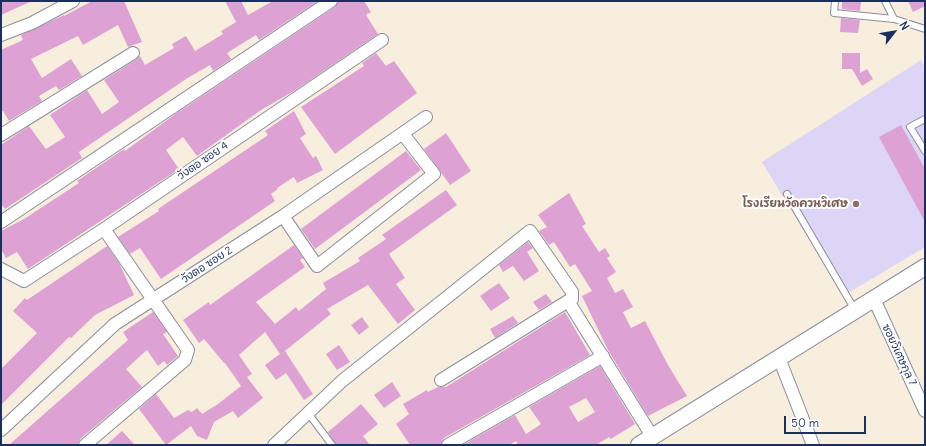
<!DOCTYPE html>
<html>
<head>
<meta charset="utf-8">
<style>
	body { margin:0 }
	#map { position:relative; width:926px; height:446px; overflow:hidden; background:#f8eede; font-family:Delius,sans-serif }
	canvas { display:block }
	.frame { position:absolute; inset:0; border:2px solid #1b2f5e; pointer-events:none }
	.north { position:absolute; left:874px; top:12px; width:40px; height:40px; -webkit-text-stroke:3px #fff; paint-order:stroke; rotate:59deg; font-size:11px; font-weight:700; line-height:16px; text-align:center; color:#1b2f5e }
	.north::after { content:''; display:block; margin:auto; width:14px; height:18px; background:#1b2f5e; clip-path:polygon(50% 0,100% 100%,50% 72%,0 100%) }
	.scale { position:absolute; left:784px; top:416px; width:82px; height:18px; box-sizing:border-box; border:2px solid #1b2f5e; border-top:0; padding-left:5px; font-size:12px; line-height:14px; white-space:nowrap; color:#1b2f5e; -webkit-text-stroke:3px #fff; paint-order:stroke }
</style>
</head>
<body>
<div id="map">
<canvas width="926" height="446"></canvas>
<div class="frame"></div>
<div class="north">N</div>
<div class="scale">50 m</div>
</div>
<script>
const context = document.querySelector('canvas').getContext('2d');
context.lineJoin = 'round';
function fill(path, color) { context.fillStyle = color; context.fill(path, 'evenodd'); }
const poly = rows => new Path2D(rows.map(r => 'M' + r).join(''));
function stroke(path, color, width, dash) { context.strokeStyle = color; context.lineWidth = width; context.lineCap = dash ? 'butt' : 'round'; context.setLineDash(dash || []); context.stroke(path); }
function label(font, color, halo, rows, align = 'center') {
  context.font = font + ' Delius,"Playpen Sans Thai",sans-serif'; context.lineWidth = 4; context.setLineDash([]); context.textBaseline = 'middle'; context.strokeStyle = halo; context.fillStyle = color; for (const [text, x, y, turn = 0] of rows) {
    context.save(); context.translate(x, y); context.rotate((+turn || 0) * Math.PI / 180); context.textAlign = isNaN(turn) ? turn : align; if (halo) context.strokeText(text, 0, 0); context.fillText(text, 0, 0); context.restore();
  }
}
const built = poly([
	[921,60,925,68,925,247,843,296,762,162]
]);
const building = poly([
	[1,1,32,1,1,15],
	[92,1,124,1,142,42,128,47,118,25,83,45,78,36,31,59,42,78,71,59,82,76,59,90,56,86,39,96,42,101,9,121,3,111,1,111,1,50,23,40,21,35,64,15,64,16],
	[225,1,241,1,248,15,273,1,318,1,259,40,256,35,227,53,231,59,213,71,210,65,186,79,79,152,82,158,5,209,1,204,1,145,29,126,46,149,65,137,50,115,87,90,102,114,119,102,104,80,137,59,140,56,145,65,174,48,172,44,186,36,195,51,223,34,221,31,236,22],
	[338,1,364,1,371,12,366,15,378,34,294,91,261,110,197,156,183,137,166,150,179,169,28,269,17,252,6,258,1,249,1,231,24,219,79,183,77,181,124,149,125,151,174,115,335,7],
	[842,1,861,1,860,11,842,9],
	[908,1,925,1,925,6,913,12],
	[841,18,860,20,858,33,840,32],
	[376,53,386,66,394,61,417,93,335,154,301,107,364,66,362,63],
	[842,53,860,53,860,73,867,69,873,79,862,86,852,69,842,69],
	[294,111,306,134,300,138,313,158,316,156,323,170,297,183,294,177,277,188,278,189,271,194,275,201,161,279,140,248,130,254,118,237,159,211,158,209,268,135,265,131],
	[901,125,925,169,925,222,879,137],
	[446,133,471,171,450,185,424,149],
	[406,151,421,170,315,249,301,229],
	[446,190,457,205,389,254,405,278,396,284,415,310,398,324,368,285,327,309,331,314,285,351,313,394,304,400,286,373,276,380,265,365,280,354,265,332,239,355,252,374,247,377,263,398,238,418,233,411,214,422,207,440,197,436,191,426,166,445,139,409,156,394,174,418,188,410,192,412,197,408,202,414,218,404,241,386,225,363,224,363,204,339,199,343,183,320,209,302,210,305,294,245,303,258,300,260,305,267,256,302,275,324,296,307,299,311,326,289,323,283,360,261,358,258,386,239,382,235],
	[569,193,586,224,582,226,599,252,605,248,610,256,607,258,616,272,607,278,615,293,623,289,633,307,623,312,631,328,645,321,668,365,687,396,648,416,608,350,582,296,592,291,575,264,570,267,554,242,549,245,539,231,547,227,538,215],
	[528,242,533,248,527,252,539,271,524,281,513,266,503,272,499,265],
	[107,246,119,263,134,295,95,315,71,338,69,337,1,405,1,369,37,333,13,311,25,298,27,300],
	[499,283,510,298,491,311,480,296],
	[546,294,552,302,539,310,533,302],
	[153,312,167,332,163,334,178,356,167,365,164,361,158,366,147,350,126,369,142,387,80,439,78,445,9,445,128,340,123,332],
	[565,312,590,355,444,438,441,445,410,445,396,424,409,414,403,404,427,390,428,392,438,387,446,387],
	[513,316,518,323,495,338,490,329],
	[362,317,369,327,359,335,351,325],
	[339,345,350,362,337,370,326,354],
	[600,366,635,424,611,439,609,437,596,445,518,445,516,441,509,445,463,445,515,415,526,434,541,424,529,407],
	[586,398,595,412,578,422,569,407],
	[392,382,401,396,384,408,374,395],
	[361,404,378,424,363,436,370,445,336,445,328,432],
	[122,431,135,445,106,445]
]);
const service = poly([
	[835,1,834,13,894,19],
	[885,1,894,19,925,29],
	[925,119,910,127,925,151],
	[787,194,855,310],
	[308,413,332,445]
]);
const minor = poly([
	[1,35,32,23,73,1],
	[1,135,133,53],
	[283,216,317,266,434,174,403,134],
	[1,222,331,1],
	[1,269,24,281,104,229,382,40],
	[874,299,925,411],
	[779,358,813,445],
	[441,380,568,301,652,436],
	[1,430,115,324,283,216,426,117],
	[85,445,185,360,188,350,104,229],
	[274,445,342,381,530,231,572,292,572,299,568,301],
	[448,445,603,356]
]);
const tertiary = poly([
	[639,445,925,267]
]);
const markers = [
	[856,204,4,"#8d6e63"]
];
const streetNames = [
	["วังตอ ซอย 4",203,161,-34],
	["วังตอ ซอย 2",207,265,-33],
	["ซอยวิเศษกุล 7",899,355,65]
];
const educationNames = [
	["โรงเรียนวัดควนวิเศษ",848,204]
];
fill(built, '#dcd5f6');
fill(building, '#dda2d3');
stroke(service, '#8a8e9e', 8);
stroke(minor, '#8a8e9e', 14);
stroke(tertiary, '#8a8e9e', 18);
stroke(service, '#fff', 6);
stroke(minor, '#fff', 12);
stroke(tertiary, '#fff', 16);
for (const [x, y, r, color] of markers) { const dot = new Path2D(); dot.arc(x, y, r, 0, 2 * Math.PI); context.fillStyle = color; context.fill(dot); stroke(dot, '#fff', 1.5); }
label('11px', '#1b2f5e', '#fff', streetNames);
label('bold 11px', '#785e54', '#fff', educationNames, 'right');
</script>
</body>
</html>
